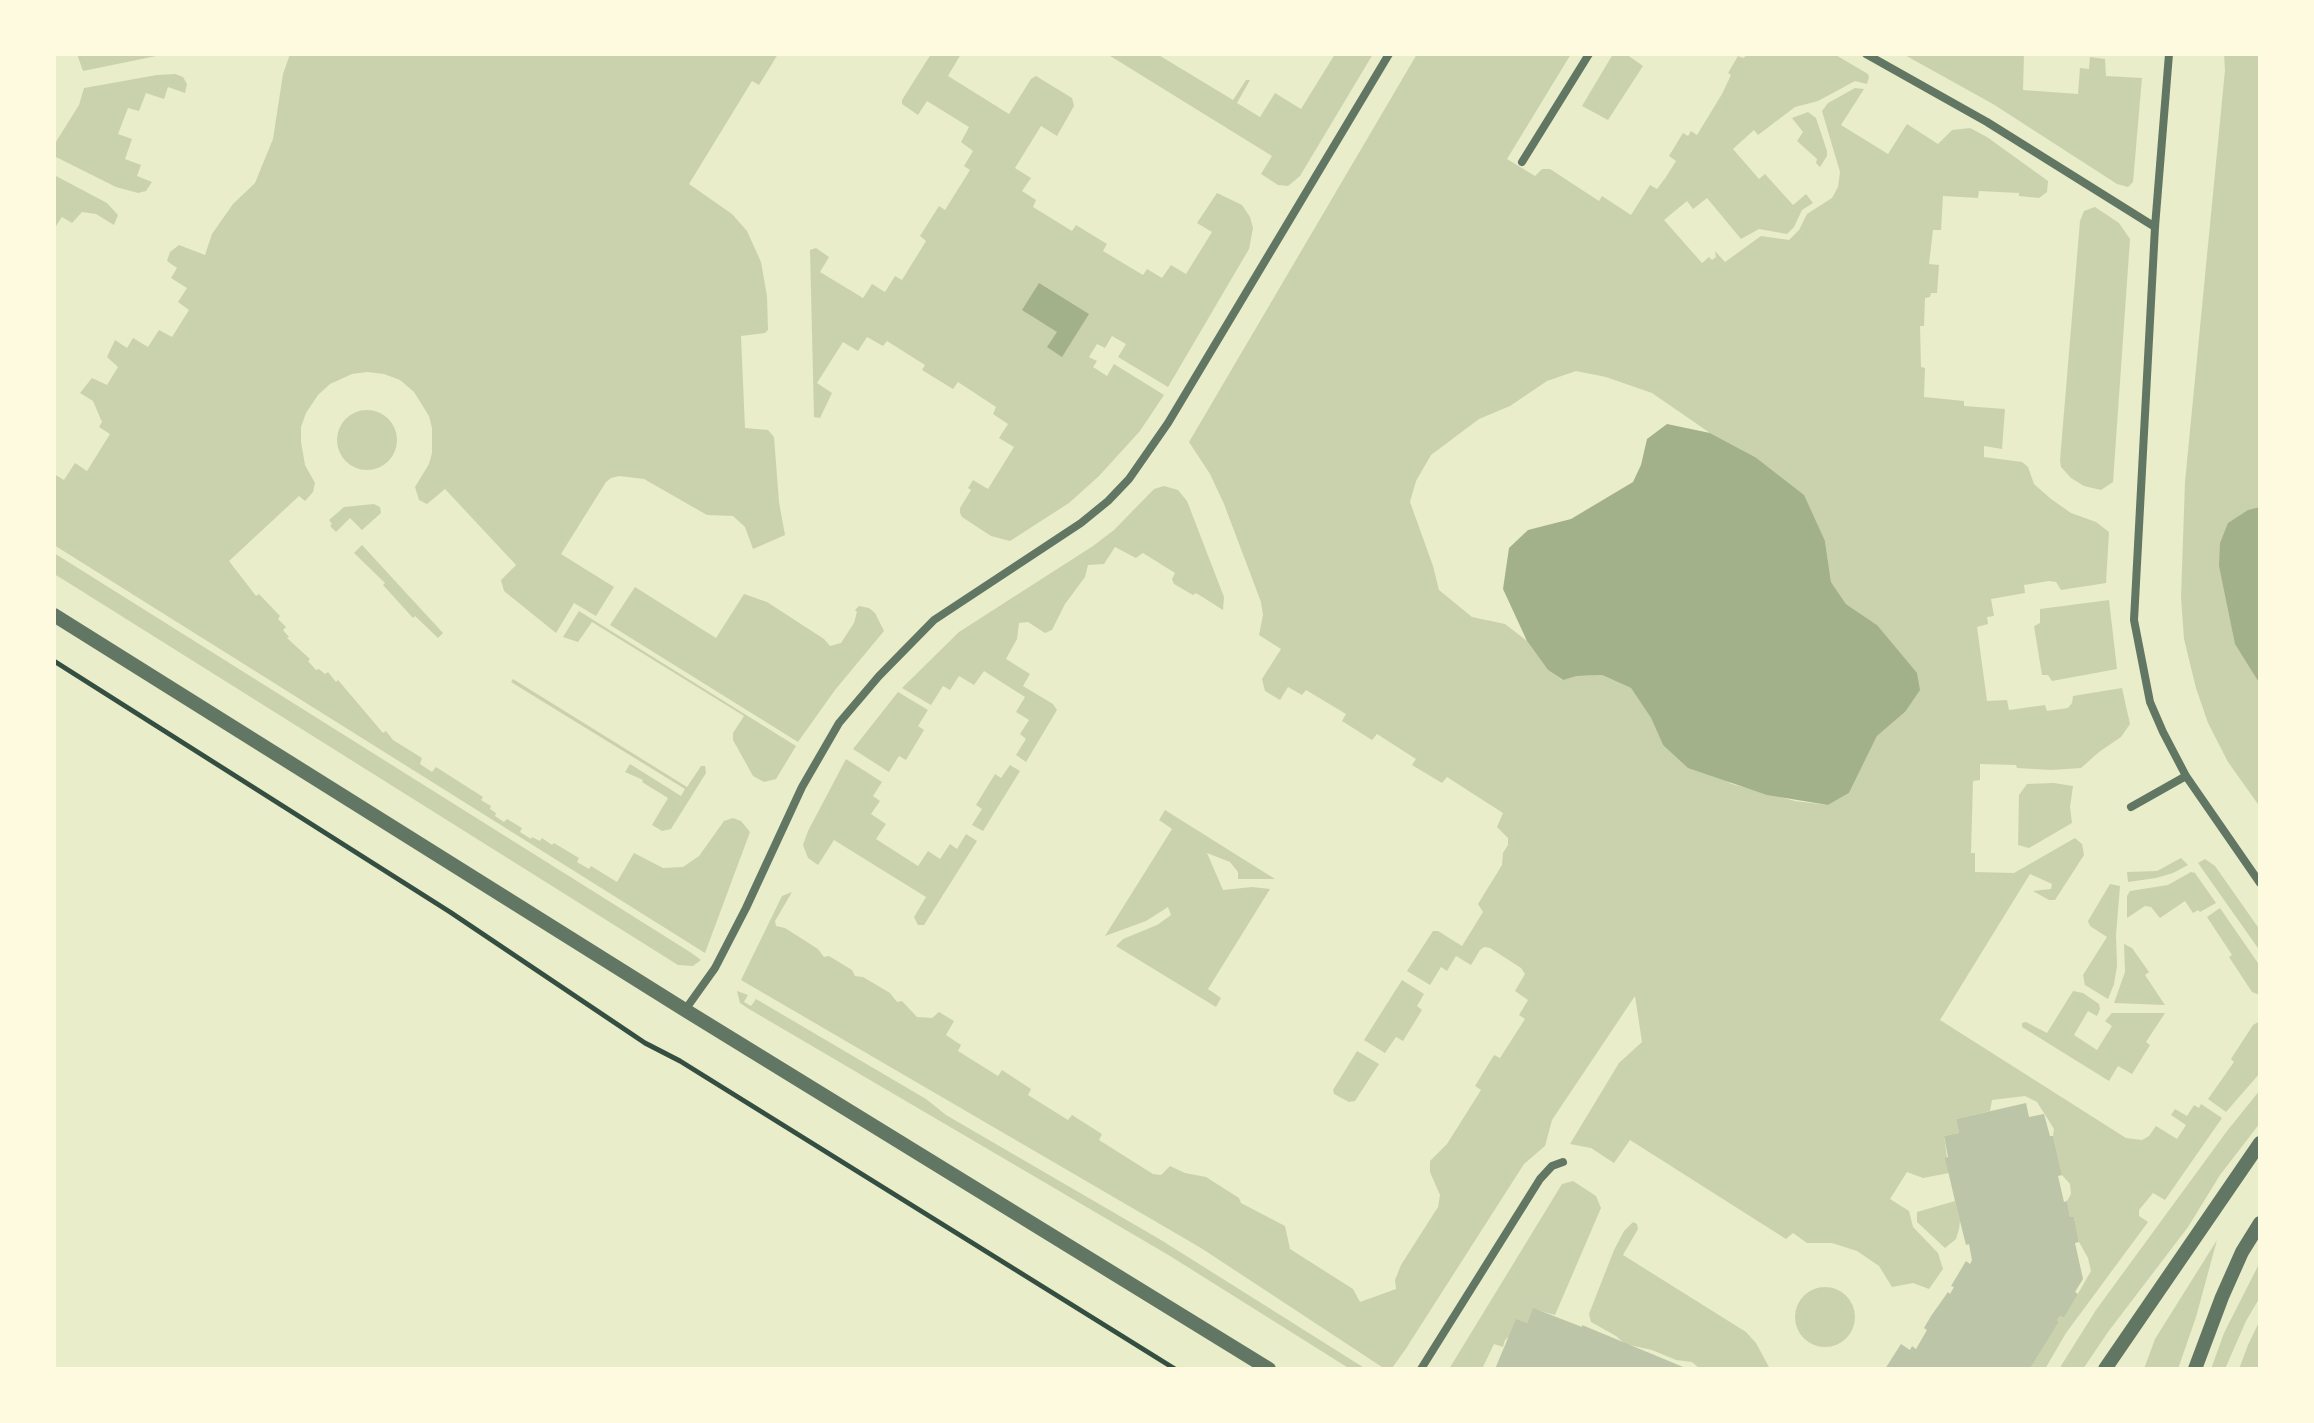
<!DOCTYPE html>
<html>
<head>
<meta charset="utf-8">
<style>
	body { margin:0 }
	#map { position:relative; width:2314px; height:1423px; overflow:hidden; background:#e9edc9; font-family:Spectral,serif }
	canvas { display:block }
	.frame { position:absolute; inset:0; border:56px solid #fefae0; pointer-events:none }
</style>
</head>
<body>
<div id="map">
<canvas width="2314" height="1423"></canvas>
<div class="frame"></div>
</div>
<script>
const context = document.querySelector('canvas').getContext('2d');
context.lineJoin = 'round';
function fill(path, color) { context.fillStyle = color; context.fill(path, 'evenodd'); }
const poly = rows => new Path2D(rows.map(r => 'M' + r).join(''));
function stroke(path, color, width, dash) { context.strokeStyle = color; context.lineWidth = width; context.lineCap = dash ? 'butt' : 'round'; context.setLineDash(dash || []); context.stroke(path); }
const green = poly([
	[77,54,166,54,83,71],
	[290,54,778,54,759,85,752,81,689,184,732,214,747,231,761,262,767,296,768,330,765,333,741,336,745,428,768,430,774,437,779,502,785,535,753,549,745,527,733,516,707,515,644,479,619,476,611,478,606,482,561,554,614,587,596,616,574,603,556,633,504,591,501,580,516,565,445,489,427,504,419,500,415,487,429,464,432,453,432,428,429,416,414,392,400,380,384,374,367,372,352,374,330,384,318,395,306,413,301,427,301,442,305,465,315,483,313,492,305,501,299,496,229,561,256,596,259,594,280,616,278,619,286,627,283,630,289,637,287,638,310,659,308,661,316,670,319,669,325,674,328,672,336,682,338,680,383,733,386,731,393,740,422,758,420,764,432,772,436,767,483,797,481,800,491,806,490,809,496,813,495,816,504,822,507,819,522,828,520,832,531,839,532,837,540,841,542,838,552,845,554,843,579,858,577,862,589,869,591,866,617,882,634,853,663,868,683,867,699,856,724,821,733,818,741,821,750,832,705,953,54,545,54,474,64,480,75,463,87,471,110,434,99,427,102,422,93,401,80,393,92,378,107,385,118,367,107,357,115,340,127,348,133,338,148,347,159,330,172,337,189,310,178,302,187,288,171,278,177,268,167,261,170,252,179,245,205,255,212,234,233,204,255,183,273,139,283,74],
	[931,54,961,54,948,76,1009,114,1031,79,1036,76,1072,98,1074,106,1057,136,1041,126,1015,168,1031,178,1022,191,1036,200,1033,207,1072,231,1076,225,1107,244,1103,251,1143,275,1147,269,1162,278,1171,265,1186,274,1212,232,1197,223,1217,193,1242,205,1250,217,1253,228,1249,249,1168,387,1118,357,1126,344,1112,336,1105,348,1097,344,1089,357,1097,361,1093,367,1107,376,1114,364,1164,395,1140,431,1099,476,1069,503,1010,541,991,536,962,517,960,513,960,508,971,490,968,488,973,480,988,489,1014,447,999,438,1008,424,993,414,996,407,958,382,953,389,922,370,925,365,887,341,883,346,867,337,858,351,843,342,817,383,832,393,820,418,814,417,810,250,816,248,829,257,820,272,863,298,872,284,885,292,895,276,902,280,926,241,920,236,939,206,945,210,970,170,964,166,973,151,961,142,969,127,927,101,918,115,902,104,902,100],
	[1107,54,1157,54,1233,100,1246,80,1250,80,1237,103,1260,117,1275,93,1301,109,1335,54,1373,54,1300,176,1288,186,1278,185,1261,174,1272,156],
	[1417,54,1571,54,1507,159,1535,176,1542,169,1550,169,1599,201,1602,196,1631,215,1650,185,1657,189,1666,177,1676,161,1669,156,1683,133,1688,136,1691,131,1697,135,1722,94,1731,75,1728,73,1738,56,1743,58,1749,54,1834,54,1868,74,1869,77,1867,84,1855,81,1818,101,1795,107,1758,135,1754,130,1733,149,1759,179,1765,174,1793,205,1806,194,1813,203,1802,210,1794,227,1787,234,1759,229,1741,239,1707,198,1693,209,1687,201,1664,220,1702,263,1709,257,1712,260,1716,257,1715,251,1725,262,1761,236,1789,240,1799,230,1807,214,1832,198,1838,187,1840,172,1822,111,1828,103,1855,88,1864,89,1841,125,1888,154,1907,124,1938,144,1952,130,1970,128,1987,137,2048,181,2047,192,2039,198,2019,196,2019,193,1979,191,1978,198,1943,196,1941,230,1933,230,1929,264,1939,265,1937,293,1931,293,1930,297,1925,298,1924,326,1920,326,1921,367,1925,368,1924,397,1964,401,1964,406,2005,409,2002,449,1984,446,1984,457,2022,462,2028,467,2034,484,2051,499,2071,513,2096,522,2109,532,2106,583,2061,590,2056,582,2049,581,2024,585,2025,593,1991,599,1994,616,1987,617,1988,624,1977,627,1987,701,2007,700,2009,710,2045,705,2047,711,2068,708,2072,703,2073,696,2122,688,2130,724,2121,737,2099,752,2081,768,2051,770,2017,768,2016,765,1980,764,1980,780,1973,781,1971,853,1975,853,1975,872,2014,873,2075,838,2082,844,2084,855,2055,900,2049,900,2033,891,2051,889,2052,884,2030,874,1940,1020,2126,1138,2142,1140,2149,1136,2156,1126,2177,1139,2186,1125,2171,1115,2175,1109,2187,1116,2194,1105,2199,1108,2201,1104,2222,1118,2165,1200,2153,1193,2139,1210,2139,1216,2148,1222,2066,1333,2045,1369,2030,1369,2059,1322,2057,1320,2060,1316,2064,1318,2091,1271,2088,1258,2079,1242,2074,1217,2070,1217,2067,1201,2071,1194,2070,1184,2062,1175,2053,1136,2054,1129,2037,1102,2025,1096,1992,1100,1990,1111,1956,1119,1959,1133,1944,1136,1949,1173,1923,1178,1907,1172,1890,1199,1909,1211,1913,1227,1938,1253,1943,1269,1929,1289,1913,1283,1892,1287,1879,1266,1857,1251,1832,1243,1807,1243,1793,1233,1786,1239,1630,1140,1614,1163,1591,1148,1570,1144,1619,1063,1642,1042,1635,996,1552,1120,1545,1146,1524,1164,1405,1350,1392,1368,1385,1369,1201,1248,741,980,782,896,792,892,775,921,776,926,785,928,818,949,824,957,829,956,852,970,855,976,863,977,890,993,897,1002,902,1001,917,1017,932,1018,939,1012,954,1021,946,1035,961,1045,958,1051,998,1076,1002,1070,1031,1089,1028,1095,1068,1120,1072,1115,1102,1134,1099,1140,1153,1174,1161,1175,1170,1166,1185,1173,1206,1177,1239,1198,1241,1203,1285,1226,1290,1249,1353,1289,1360,1302,1396,1289,1395,1280,1401,1265,1438,1207,1440,1195,1430,1172,1430,1161,1447,1144,1481,1090,1475,1086,1494,1055,1500,1058,1525,1019,1519,1015,1528,1000,1515,991,1525,974,1521,968,1490,948,1484,947,1480,950,1471,965,1456,956,1447,971,1441,967,1430,985,1407,971,1433,931,1438,931,1462,946,1483,912,1478,904,1502,865,1503,853,1508,845,1508,838,1497,827,1503,813,1447,777,1442,783,1412,765,1416,759,1377,734,1372,740,1342,721,1346,714,1306,690,1302,695,1288,687,1280,700,1265,691,1262,679,1281,649,1259,635,1263,615,1261,602,1224,504,1210,474,1189,442],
	[1576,371,1606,377,1652,393,1710,433,1755,457,1825,541,1831,582,1846,604,1877,625,1905,712,1877,736,1849,793,1828,805,1795,801,1732,784,1663,745,1651,718,1631,688,1602,675,1577,676,1562,680,1548,670,1527,641,1505,624,1472,617,1439,590,1433,566,1410,502,1416,481,1431,455,1479,419,1510,406,1547,381],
	[1613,54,1626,54,1643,66,1608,120,1582,106],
	[1903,54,2024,54,2023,90,2078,94,2080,68,2089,69,2090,57,2105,59,2106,76,2142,78,2133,182,2128,187,2117,184,1993,104],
	[2224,54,2260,54,2260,807,2228,762,2208,723,2196,688,2184,639,2181,597,2185,482,2225,70],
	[157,75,175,74,183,77,187,84,185,93,168,87,164,99,146,93,139,111,128,108,118,134,132,139,125,159,141,165,137,176,152,182,146,191,138,193,116,187,54,156,54,145,79,105,84,88],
	[1808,112,1816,118,1827,151,1827,156,1820,167,1816,163,1817,159,1797,141,1803,132,1792,118],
	[54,175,107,203,118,215,114,225,96,214,82,212,72,223,62,217,54,229],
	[2095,207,2119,223,2130,239,2113,482,2101,490,2084,486,2071,478,2061,467,2060,460,2080,221,2084,211],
	'337 440a30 30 0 1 1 60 0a30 30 0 1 1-60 0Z',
	[1164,486,1178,490,1187,501,1224,597,1223,610,1196,593,1193,595,1174,584,1172,579,1175,573,1143,553,1136,558,1115,547,1104,564,1088,565,1085,577,1065,604,1052,630,1045,633,1028,622,1019,623,1017,639,1006,659,1030,674,1023,686,1053,704,1057,710,1026,762,1016,755,1026,739,1020,734,1029,720,1016,712,1025,697,984,671,974,685,959,676,950,690,943,686,931,705,902,688,959,632,1093,546,1114,530,1154,489],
	[374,504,380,507,381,513,362,530,350,518,336,532,330,526,332,524,329,520,344,507],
	[362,545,443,633,438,638,415,616,413,618,383,585,385,583,354,553],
	[54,553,690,952,701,960,693,966,678,965,64,580,54,574],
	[635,587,716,638,744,594,767,602,824,639,830,646,841,643,854,623,857,612,855,610,859,606,869,608,875,613,884,631,835,690,798,742,610,625],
	[2109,600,2117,669,2052,681,2048,675,2042,675,2034,626,2040,623,2040,609],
	[579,611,796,746,776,779,764,782,753,776,733,740,733,733,744,716,592,622,578,642,563,637],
	[513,679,687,787,701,766,705,766,706,773,671,829,662,831,652,825,668,798,642,782,643,780,625,772,630,764,681,796,685,789,511,682],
	[898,692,928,710,918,726,924,730,906,760,899,756,889,772,853,749],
	[846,759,882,782,873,796,880,801,871,814,886,824,876,839,918,866,928,851,940,859,950,844,957,849,966,834,977,841,924,925,918,925,914,917,926,897,834,840,818,865,808,858,803,845,808,831],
	[1010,765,1020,771,983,831,972,825,982,809,976,805,995,774,1001,778],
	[2054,783,2073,786,2070,807,2072,823,2029,848,2018,845,2019,795,2027,784],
	[1165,810,1275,879,1238,879,1238,872,1230,862,1207,853,1223,890,1252,887,1270,889,1208,989,1221,998,1216,1007,1116,946,1123,939,1157,925,1167,918,1171,915,1168,907,1146,921,1105,936,1172,829,1159,820],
	[2181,858,2188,865,2173,873,2156,878,2128,882,2127,872,2157,871],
	[2205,859,2215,866,2260,930,2260,951,2198,863],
	[2191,872,2195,873,2216,903,2200,912,2198,910,2193,913,2185,901,2160,918,2151,907,2145,906,2127,918,2127,896,2130,891,2168,885],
	[2110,884,2120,886,2116,935,2117,966,2114,984,2108,999,2085,985,2083,975,2107,937,2090,926,2088,921],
	[2220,908,2260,966,2260,995,2252,992,2229,957,2232,955,2207,917],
	[2124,944,2132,948,2149,972,2145,975,2165,1005,2114,1003,2125,972],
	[1402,980,1424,994,1417,1006,1422,1010,1403,1041,1396,1037,1385,1053,1364,1040],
	[737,991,748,995,744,1002,751,1006,756,999,926,1099,946,1115,1161,1240,1366,1369,1350,1369,1170,1256,749,1009,740,1003],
	[2073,991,2083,993,2099,1004,2100,1009,2097,1016,2088,1011,2074,1035,2097,1050,2112,1026,2105,1021,2112,1013,2165,1013,2146,1042,2150,1045,2132,1074,2118,1066,2109,1081,2022,1027,2022,1023,2026,1022,2047,1033],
	[2260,1021,2260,1073,2226,1112,2208,1099,2234,1062,2231,1059,2253,1025],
	[1357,1051,1379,1064,1355,1101,1349,1102,1334,1094,1333,1090],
	[2260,1090,2260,1123,2220,1175,2188,1227,2108,1332,2083,1369,2059,1369,2096,1310,2227,1131],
	[1573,1181,1596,1196,1601,1208,1555,1315,1533,1309,1527,1323,1505,1340,1503,1347,1494,1344,1482,1369,1449,1369,1562,1184],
	[1955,1201,1960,1221,1959,1229,1956,1239,1945,1248,1917,1222,1917,1212],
	[1633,1222,1637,1224,1638,1229,1623,1255,1746,1332,1756,1343,1770,1369,1700,1369,1692,1362,1676,1360,1652,1350,1625,1344,1616,1336,1591,1322,1589,1314,1614,1250,1624,1231],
	[2217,1240,2196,1317,2178,1369,2144,1369,2155,1339],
	[2260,1262,2260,1297,2246,1321,2225,1369,2211,1369,2224,1333],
	'1795 1317a30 30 0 1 1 60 0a30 30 0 1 1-60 0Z',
	[2260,1320,2260,1369,2239,1369,2248,1345]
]);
const water = poly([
	[1039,283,1089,314,1062,357,1047,347,1057,332,1022,310],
	[1667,424,1710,433,1755,457,1804,495,1825,541,1831,582,1846,604,1877,625,1917,673,1920,690,1905,712,1877,736,1849,793,1828,805,1767,795,1688,768,1663,745,1651,718,1631,688,1602,675,1577,676,1563,680,1548,670,1527,641,1503,589,1509,548,1528,530,1571,519,1633,482,1641,465,1647,439],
	[2260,507,2260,684,2235,644,2219,566,2220,543,2228,523,2248,510]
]);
const building = poly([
	[2026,1103,2029,1117,2044,1114,2050,1136,2053,1136,2062,1175,2058,1176,2064,1202,2067,1201,2070,1217,2074,1217,2079,1242,2075,1243,2083,1279,2075,1292,2078,1294,2064,1318,2060,1316,2057,1320,2059,1322,2030,1369,1885,1369,1901,1344,1910,1350,1912,1346,1916,1349,1927,1330,1924,1328,1931,1316,1948,1292,1950,1294,1954,1287,1951,1286,1966,1261,1970,1264,1972,1260,1969,1244,1966,1245,1955,1201,1945,1158,1948,1157,1944,1136,1959,1133,1956,1119],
	[1533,1308,1582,1327,1582,1325,1688,1369,1495,1369,1516,1319,1527,1323]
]);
const path = poly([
	[54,661,450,912,645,1043,680,1061,1175,1369]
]);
const minor = poly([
	[1866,54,1987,122,2155,227],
	[2169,54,2155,227,2134,620,2150,702,2163,732,2186,776,2260,883],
	[1522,162,1589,54],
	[2131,807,2186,776],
	[685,1010,715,968,746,908,802,787,839,723,879,676,934,620,1081,523,1108,501,1129,479,1168,423,1389,54],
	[1421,1369,1540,1179,1552,1166,1563,1162]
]);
const tertiary = poly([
	[54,615,685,1010,1269,1369],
	[2105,1369,2260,1143],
	[2195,1369,2222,1297,2242,1252,2260,1223]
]);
fill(green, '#cad2ad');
fill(water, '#a3b18a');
fill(building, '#bcc5a7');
stroke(path, '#344e41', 5);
stroke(minor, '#617663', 8);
stroke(tertiary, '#617663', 14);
</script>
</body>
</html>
